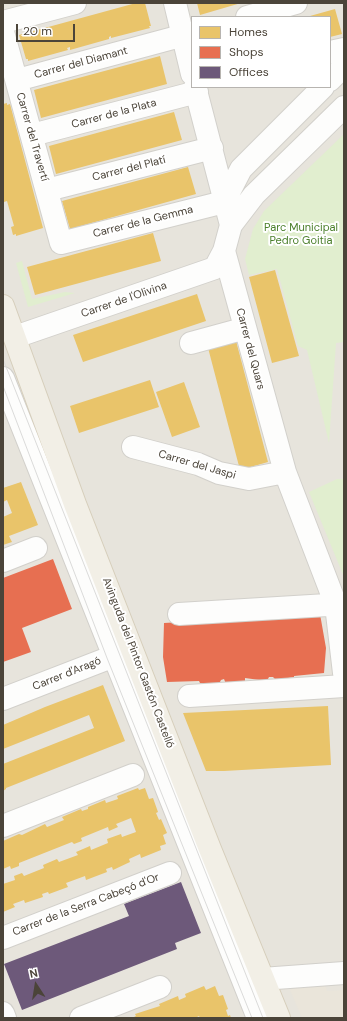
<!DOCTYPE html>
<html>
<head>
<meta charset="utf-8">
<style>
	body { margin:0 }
	#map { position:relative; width:347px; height:1021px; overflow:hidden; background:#f4f2ee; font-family:"DM Sans",sans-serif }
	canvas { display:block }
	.frame { position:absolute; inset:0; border:4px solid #4b4439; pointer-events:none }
	.legend { position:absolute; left:191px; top:16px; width:140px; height:72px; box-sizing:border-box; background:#fff; border:1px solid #b7b4b0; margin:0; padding:5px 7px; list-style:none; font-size:12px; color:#4b4439 }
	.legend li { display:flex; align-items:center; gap:8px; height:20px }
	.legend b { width:20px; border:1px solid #b7b4b0 }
	.north { position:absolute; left:16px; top:965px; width:40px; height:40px; -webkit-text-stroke:3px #fff; paint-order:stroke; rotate:348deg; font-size:11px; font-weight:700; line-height:16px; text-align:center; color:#4b4439 }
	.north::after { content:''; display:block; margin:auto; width:14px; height:18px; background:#4b4439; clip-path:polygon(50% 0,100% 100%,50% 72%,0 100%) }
	.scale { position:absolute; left:16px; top:24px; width:59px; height:18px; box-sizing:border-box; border:2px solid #4b4439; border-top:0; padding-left:5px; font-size:12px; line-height:14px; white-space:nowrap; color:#4b4439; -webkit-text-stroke:3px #fff; paint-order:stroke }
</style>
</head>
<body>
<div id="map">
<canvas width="347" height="1021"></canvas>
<div class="frame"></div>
<ul class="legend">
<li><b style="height:11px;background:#e9c46a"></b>Homes</li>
<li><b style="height:11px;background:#e76f51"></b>Shops</li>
<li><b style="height:11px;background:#6d597a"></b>Offices</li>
</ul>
<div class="north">N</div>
<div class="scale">20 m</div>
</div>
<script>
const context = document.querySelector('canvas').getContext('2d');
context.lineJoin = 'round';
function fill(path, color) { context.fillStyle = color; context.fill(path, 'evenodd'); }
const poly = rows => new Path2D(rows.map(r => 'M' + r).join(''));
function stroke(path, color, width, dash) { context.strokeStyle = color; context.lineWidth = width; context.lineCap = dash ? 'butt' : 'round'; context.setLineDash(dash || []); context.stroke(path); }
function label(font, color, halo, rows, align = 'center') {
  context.font = font + ' "DM Sans",sans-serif'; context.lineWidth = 4; context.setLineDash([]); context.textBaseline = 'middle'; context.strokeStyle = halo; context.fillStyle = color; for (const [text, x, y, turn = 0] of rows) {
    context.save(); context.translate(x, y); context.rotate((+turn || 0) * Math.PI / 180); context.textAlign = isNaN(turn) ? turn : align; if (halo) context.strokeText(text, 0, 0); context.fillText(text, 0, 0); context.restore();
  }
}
const residential = poly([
	[3,3,344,3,344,1018,3,1018],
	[192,17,330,17,330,87,192,87]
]);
const education = poly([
	[325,985,327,991,344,990,344,1018,302,1018,290,990,296,987]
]);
const green = poly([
	[344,134,344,342,336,343,329,443,307,350,298,346,277,269,249,275,245,259,253,229,264,211],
	[22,261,32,299,65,292,75,293,28,307,16,263],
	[337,479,344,479,344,577,309,492]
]);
const homes = poly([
	[136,3,145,3,151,26,149,26,150,28,111,38,111,36,109,37,109,39,70,50,70,47,67,48,68,50,28,61,28,59,26,59,19,35],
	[197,3,241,3,200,15],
	[335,9,342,34,330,37,330,17,310,16],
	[160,56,167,84,41,118,34,90],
	[7,103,7,105,10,104,43,228,16,236,16,234,13,235,11,227,14,226,7,201,4,202,3,200,3,104],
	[174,112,182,140,56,174,49,146],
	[188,167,196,194,70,229,62,201],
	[153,233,161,261,35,295,27,267],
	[275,270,299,356,272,363,249,277],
	[197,294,206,321,83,362,73,335],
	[235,337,268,462,240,470,207,344],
	[150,380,159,407,79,433,70,406],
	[184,382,200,427,172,437,156,392],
	[21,482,38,525,9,536,12,542,3,545,3,517,12,513,7,500,3,502,3,488],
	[103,685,125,741,6,788,6,789,3,791,3,764,94,728,89,715,3,749,3,725,45,707],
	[328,706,331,765,224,771,206,771,183,713],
	[138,788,139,790,145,788,149,799,153,798,158,812,156,813,159,820,161,819,167,833,163,835,166,844,160,846,161,850,141,858,140,854,129,859,130,862,113,870,112,867,106,869,107,872,86,880,85,876,66,883,68,887,49,894,48,892,42,894,43,897,25,903,24,900,13,904,15,907,3,912,3,884,15,880,14,876,22,873,24,876,44,868,43,865,57,859,59,862,78,855,76,852,90,846,91,850,108,843,107,839,121,834,122,837,136,832,131,818,116,824,118,827,109,831,108,827,81,838,82,841,74,844,72,842,19,863,19,866,11,869,10,866,3,869,3,841,19,834,22,835,45,824,47,827,64,820,62,817,81,809,82,811,88,809,88,807,105,800,106,803,118,799,117,796],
	[204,986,206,990,215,986,219,996,223,995,228,1009,226,1010,228,1016,230,1015,231,1018,200,1018,199,1016,195,1018,132,1018,136,1016,135,1014,160,1006,159,1004,178,996,179,1000,186,997,185,994]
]);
const shops = poly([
	[53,559,72,609,22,628,31,652,3,662,3,578],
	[320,614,326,648,324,673,294,676,294,677,276,680,273,677,269,677,267,681,245,678,245,681,226,684,224,679,221,680,219,684,200,683,199,681,167,682,163,657,164,623]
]);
const offices = poly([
	[181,882,201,933,175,943,177,949,22,1010,4,964,129,916,124,904]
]);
const minor = poly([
	[175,3,192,74],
	[247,17,296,3],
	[3,22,75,3],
	[3,32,61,243,224,202],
	[330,52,344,49],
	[17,80,192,33],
	[330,80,344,66],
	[195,87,231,225,224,251,285,472,336,605,344,673],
	[32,135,197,92],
	[47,190,212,148],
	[224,202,241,169,323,87],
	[231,225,254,195,344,107],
	[15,337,215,268,224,251],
	[191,343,235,331],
	[3,378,258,1018],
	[133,447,198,464,219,473,249,479,285,472],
	[3,561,36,548],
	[179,614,344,604],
	[189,696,344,686],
	[3,699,127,651],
	[3,826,133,775],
	[3,938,170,873],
	[262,979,344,973],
	[3,1013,5,1018],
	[81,1018,160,987]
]);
const major = poly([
	[3,306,75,504,210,849,279,1018]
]);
const tram = poly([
	[3,359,263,1018],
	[3,386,107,658,252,1018]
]);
const streetNames = [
	["Carrer del Diamant",81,63,-15],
	["Carrer de la Plata",114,114,-15],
	["Carrer del Travertí",32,137,74],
	["Carrer del Platí",129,169,-14],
	["Carrer de la Gemma",143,222,-14],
	["Carrer de l'Olivina",124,300,-19],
	["Carrer del Quars",250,349,75],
	["Carrer del Jaspi",197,465,16],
	["Avinguda del Pintor Gastón Castelló",138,663,69],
	["Carrer d'Aragó",67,674,-22],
	["Carrer de la Serra Cabeçó d'Or",86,905,-21]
];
const parkNames = [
	["Parc Municipal",301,228],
	["Pedro Goitia",301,241]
];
fill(residential, '#e7e4dc');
fill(education, '#eae5da');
fill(green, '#e1eecf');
fill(homes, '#e9c46a');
fill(shops, '#e76f51');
fill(offices, '#6d597a');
stroke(minor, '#d2d0cb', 24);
stroke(major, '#d6cebb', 24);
stroke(minor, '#fdfdfc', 22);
stroke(major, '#f2efe6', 22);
stroke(tram, '#dbdbda', 1);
label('11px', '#4b4439', '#fff', streetNames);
label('11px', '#4a7f2a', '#fff', parkNames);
</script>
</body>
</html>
